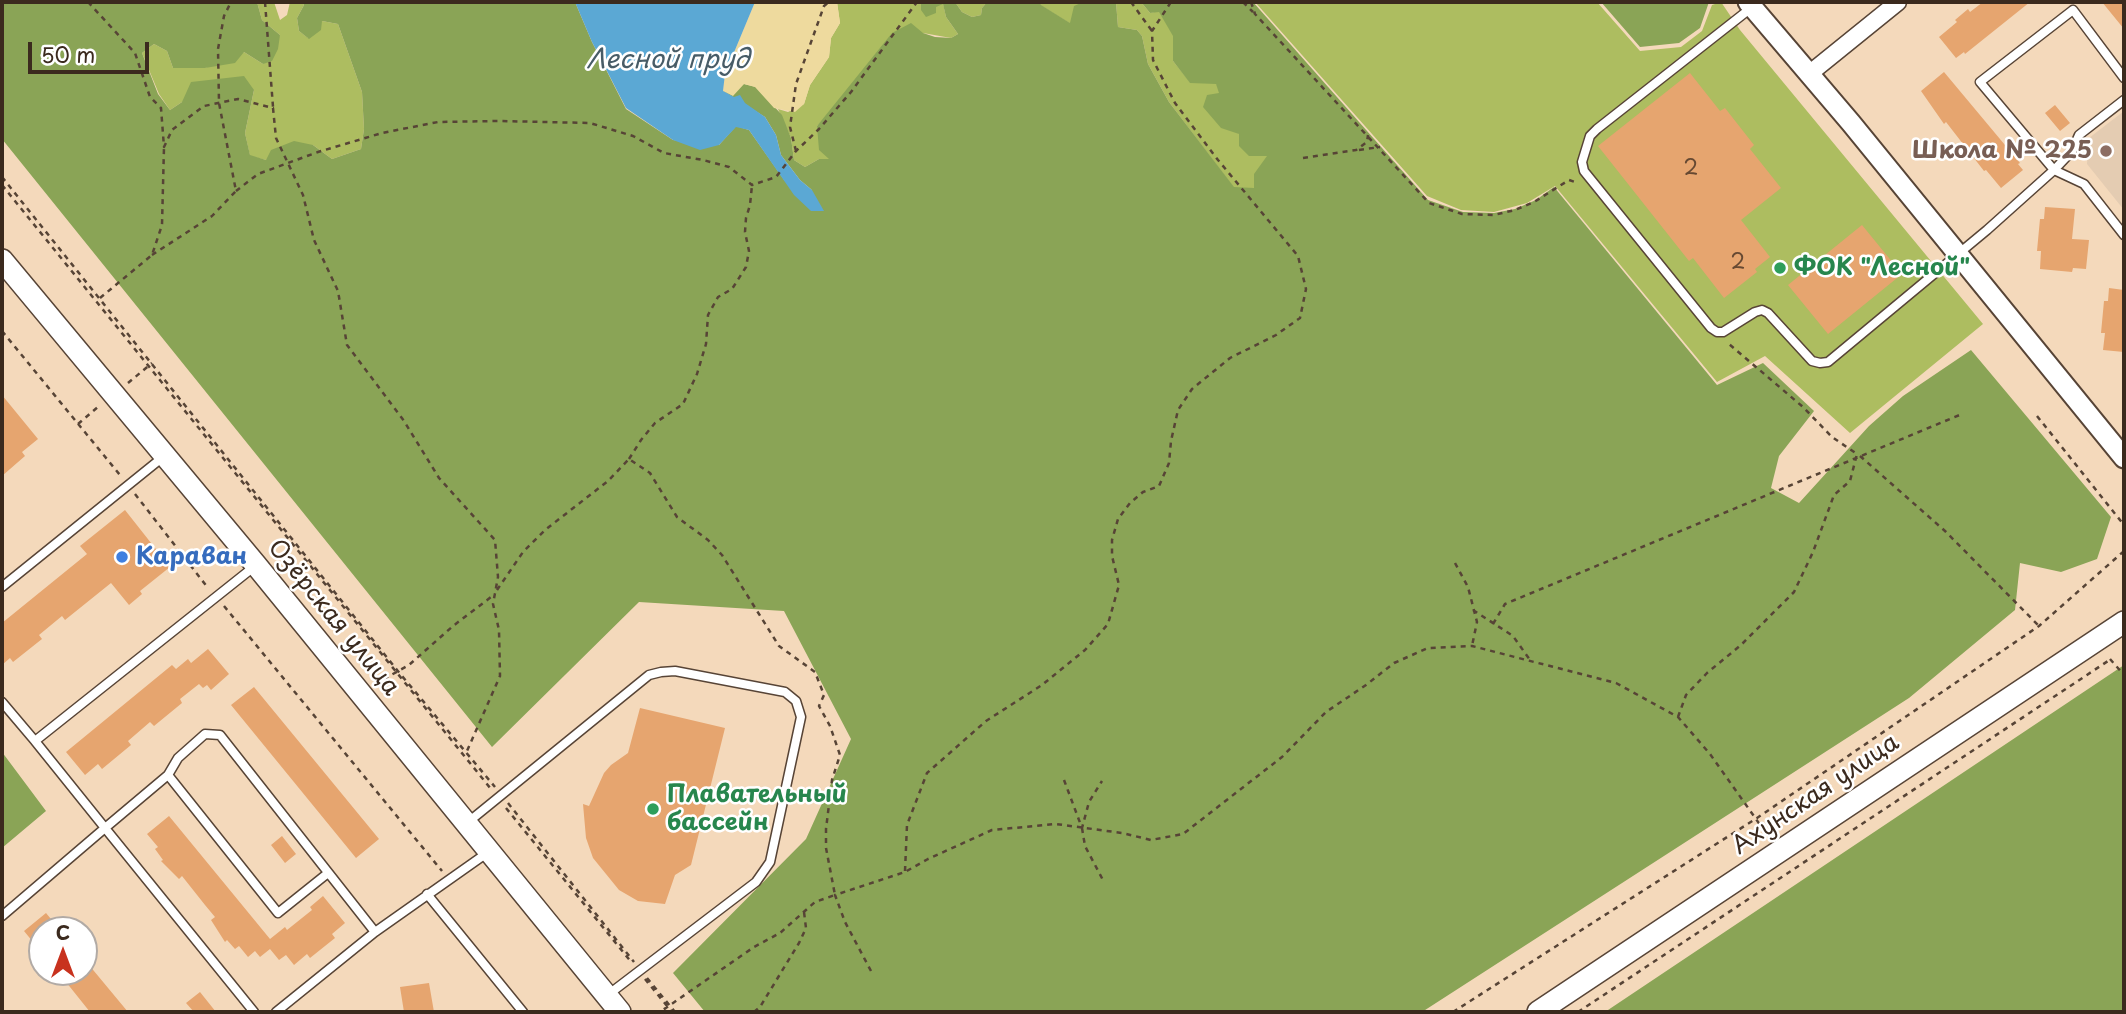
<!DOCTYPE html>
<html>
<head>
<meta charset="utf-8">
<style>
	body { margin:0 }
	#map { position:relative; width:2126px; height:1014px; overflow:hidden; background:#f4d9bb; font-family:"Playpen Sans",sans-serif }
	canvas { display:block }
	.frame { position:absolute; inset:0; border:4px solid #3b2a1e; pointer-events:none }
	.north { position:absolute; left:28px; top:916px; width:70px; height:70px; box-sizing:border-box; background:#fff; border:2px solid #b1aaa5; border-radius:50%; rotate:0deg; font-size:19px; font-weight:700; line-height:28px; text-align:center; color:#3b2a1e }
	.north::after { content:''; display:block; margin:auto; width:24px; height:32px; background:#c8321e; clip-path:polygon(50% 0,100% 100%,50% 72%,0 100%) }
	.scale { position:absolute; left:28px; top:42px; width:121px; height:32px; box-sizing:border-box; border:4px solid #3b2a1e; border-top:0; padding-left:9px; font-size:21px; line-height:24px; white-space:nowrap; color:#3b2a1e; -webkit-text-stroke:5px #fff; paint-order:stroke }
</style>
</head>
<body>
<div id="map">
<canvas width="2126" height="1014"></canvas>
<div class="frame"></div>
<div class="north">С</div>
<div class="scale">50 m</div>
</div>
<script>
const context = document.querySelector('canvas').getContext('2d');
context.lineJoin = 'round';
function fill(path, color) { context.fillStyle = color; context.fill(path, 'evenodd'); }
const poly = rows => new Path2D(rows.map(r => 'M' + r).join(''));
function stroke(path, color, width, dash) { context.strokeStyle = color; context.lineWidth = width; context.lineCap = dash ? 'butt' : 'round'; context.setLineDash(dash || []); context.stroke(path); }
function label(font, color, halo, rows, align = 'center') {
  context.font = font + ' "Playpen Sans",sans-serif'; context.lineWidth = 5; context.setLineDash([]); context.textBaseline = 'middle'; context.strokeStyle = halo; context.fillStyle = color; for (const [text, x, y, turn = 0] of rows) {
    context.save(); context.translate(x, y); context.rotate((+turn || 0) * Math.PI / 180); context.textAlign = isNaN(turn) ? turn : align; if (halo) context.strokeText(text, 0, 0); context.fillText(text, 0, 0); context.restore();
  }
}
const built = poly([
	[2124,111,2124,210,2087,164,2089,138]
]);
const green = poly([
	[257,2,274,2,280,20,287,15,290,2,302,2,304,5,297,18,299,31,308,38,322,21,338,24,362,92,364,129,361,149,332,159,313,145,266,160,250,156,245,133,254,90,182,102,170,110,159,94,142,53,154,44,167,51,173,68,205,68,244,52,263,64,280,35,262,20],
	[837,2,921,2,921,10,943,3,946,17,958,34,951,38,923,33,827,116,817,126,831,159,819,159,805,167,794,160,791,138,778,109,788,112,804,104,810,85,829,57,831,38,840,23],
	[955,2,987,2,982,8,981,15,972,17,962,12],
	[1039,2,1083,2,1071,24,1040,5],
	[1116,2,1141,2,1150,13,1159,11,1174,36,1173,61,1190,82,1216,83,1239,134,1268,156,1254,188,1234,188,1169,102,1148,64,1142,36,1137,30,1118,27],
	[1255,2,1597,2,1640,51,1681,47,1702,31,1712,5,1721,2,1740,30,1983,324,1850,433,1765,356,1717,382,1555,186,1527,203,1494,212,1461,210,1427,196]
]);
const forest = poly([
	[2,2,257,2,262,20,280,35,278,49,272,61,263,64,244,52,235,63,205,68,173,68,167,51,154,44,142,53,158,94,170,110,182,102,191,82,244,76,254,90,245,133,250,155,266,160,271,150,294,141,313,145,332,159,361,149,364,129,362,92,338,24,322,21,321,30,309,39,299,31,297,18,304,5,302,2,575,2,592,42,626,109,673,140,719,145,736,126,749,130,785,181,812,190,800,180,781,155,776,135,765,117,723,91,744,84,756,87,782,115,791,138,794,160,805,167,819,159,829,159,819,150,817,126,892,33,911,23,923,33,935,37,951,38,958,34,946,17,943,4,936,7,936,13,926,17,921,10,921,2,955,2,962,12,972,17,981,15,982,8,987,2,1039,2,1041,5,1070,23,1074,6,1083,2,1116,2,1118,27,1137,30,1142,36,1148,64,1169,102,1234,187,1254,188,1254,174,1267,156,1249,156,1239,146,1239,134,1221,128,1203,107,1207,95,1219,93,1216,84,1190,83,1173,61,1173,36,1159,12,1150,13,1141,2,1253,2,1428,200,1463,212,1494,213,1515,209,1536,200,1554,187,1717,385,1763,363,1814,411,1779,456,1771,488,1799,503,1869,426,1903,396,1971,350,2111,517,2097,559,2061,572,2020,563,2015,610,1909,698,1422,1012,705,1012,673,973,806,839,851,739,784,611,639,602,492,747,2,139],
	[1601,2,1709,2,1700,28,1679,43,1640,47],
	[2124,665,2124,1012,1605,1012],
	[2,752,46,811,2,848]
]);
const sand = poly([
	[755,2,837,2,840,23,831,38,829,57,810,85,804,104,795,112,774,108,755,87,744,84,733,96,723,91,725,74]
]);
const water = poly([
	[575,2,755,2,725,74,723,91,734,97,740,95,745,103,765,117,776,135,781,155,800,180,812,190,824,211,811,211,794,195,749,130,736,127,719,145,700,150,673,140,626,108,592,42]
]);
const building = poly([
	[1983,2,2030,2,1965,54,1964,52,1956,58,1939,37,1957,22,1955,20,1968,9,1970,12],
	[2102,2,2124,2,2124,29],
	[1944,72,2020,163,2018,164,2023,170,2001,188,1986,170,1984,171,1946,122,1944,124,1921,91],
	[1690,73,1720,111,1725,108,1754,145,1750,149,1781,188,1741,220,1770,257,1755,269,1757,272,1724,298,1693,258,1689,261,1598,146],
	[2055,105,2070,123,2060,131,2045,113],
	[2045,207,2075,209,2072,239,2089,240,2086,269,2073,268,2072,272,2040,269,2041,251,2037,251,2040,219,2044,219],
	[1862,225,1902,274,1828,334,1788,285],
	[2109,288,2124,290,2124,352,2103,350,2105,333,2101,333,2104,301,2108,301],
	[2,395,38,439,22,452,25,456,2,476],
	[125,510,170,567,140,591,142,594,129,605,111,583,65,620,62,616,39,635,42,639,13,662,10,658,2,665,2,623,87,554,80,546],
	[208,649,229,674,211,690,207,685,203,688,199,684,180,699,182,703,154,726,150,722,128,741,131,745,102,769,98,764,85,775,66,752,172,665,176,669,188,659,191,663],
	[254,687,379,839,356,858,231,705],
	[640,708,725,728,691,865,675,875,665,904,638,901,619,890,593,858,586,838,583,804,589,806,604,773,611,765,628,753],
	[169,816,270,939,285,927,287,930,312,910,310,907,323,896,345,923,332,934,335,938,310,958,307,954,294,965,286,955,279,960,270,949,260,957,255,951,248,957,239,946,235,949,227,940,225,942,211,920,215,917,205,905,182,876,179,879,161,861,163,860,155,849,158,847,147,834],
	[282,836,296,854,285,863,271,845],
	[46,913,60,930,42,930,42,953,24,931],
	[84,959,128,1012,90,1012,58,972,84,972],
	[429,983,434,1012,404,1012,400,987],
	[200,992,216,1012,194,1012,186,1003]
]);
const path = poly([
	[88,2,135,53,150,97,161,108,164,147,172,130,204,106,238,99,273,108,276,138,303,195,314,240,338,291,347,345,404,421,439,478,495,540,498,577,493,604,499,630,500,676,467,751],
	[265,2,273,107],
	[1131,2,1152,31],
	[1243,2,1253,12],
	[1251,2,1255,14,1429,203,1462,214,1494,215,1515,210,1534,202,1569,180,1578,183],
	[1359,150,1380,147],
	[796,151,790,127,796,84,824,6,829,2],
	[1303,158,1356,150,1367,142,1368,135],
	[2,177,397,670,495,787],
	[2,185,491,789],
	[236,191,258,174,318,152,382,133,438,122,500,121,590,123,633,136,664,153,703,160,729,167,752,185,776,177,796,151,819,129,851,92,917,2],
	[152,255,212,216,236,191,219,103,218,49,224,16,231,2],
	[100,298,152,255,162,225,164,147],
	[2,331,120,475],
	[128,383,152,363],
	[2037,416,2124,525],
	[78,424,99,406],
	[1860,456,1945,531,2039,626],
	[629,459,641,440,655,423,683,404,697,374,706,344,708,315,718,297,732,289,746,267,749,251,745,232,746,218,750,205,752,185],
	[135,494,208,588],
	[1455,563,1468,587,1477,622,1472,646],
	[497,590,523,552,545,530,608,481,629,459,650,473,677,517,708,540,722,555,779,646,815,672,824,695,819,706,830,726,840,755,832,780,826,829,826,848,835,895,815,902,780,933,754,947,660,1012],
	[224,606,442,871],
	[1473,610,1513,636,1530,660],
	[1493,624,1505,604,1962,414],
	[2110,659,2124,675],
	[375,684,409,665,453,626,495,594],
	[1678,717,1686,695,1707,673,1741,645,1794,592,1813,552,1834,495,1850,481,1857,454,1832,437,1803,407,1729,344],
	[1064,780,1082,828,1089,802,1102,781],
	[508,803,634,962],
	[506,808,632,963],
	[1082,828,1085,846,1104,882],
	[905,871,907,825,927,773,986,721,1042,685,1085,650,1108,624,1119,585,1112,556,1112,540,1118,519,1130,503,1143,492,1159,486,1169,463,1171,441,1178,410,1192,389,1230,358,1276,335,1300,318,1306,289,1298,256,1218,160,1175,103,1153,60,1152,31,1171,2],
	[871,971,845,922,835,895,905,872,928,859,992,830,1056,824,1122,833,1151,840,1183,834,1282,757,1326,712,1366,685,1394,663,1428,648,1472,646,1616,683,1678,717,1710,754,1768,836],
	[647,978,675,1012],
	[645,979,672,1012],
	[754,1012,760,1007,799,943,806,928,804,912],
	[1453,1012,1757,818,2039,626,2124,551],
	[1578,1012,2111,659]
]);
const service = poly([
	[1751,8,1597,129,1590,136,1582,162,1584,171,1711,328,1717,332,1723,332,1755,312,1762,310,1768,313,1812,361,1820,363,1828,362,1987,230,2054,170,2072,151,2079,135,2124,100],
	[2124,78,2073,10,1980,82,2054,170,2084,184,2124,235],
	[2,587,163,457],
	[2,702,35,741,255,566],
	[35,741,105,828,168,775,178,758,205,734,220,735,375,932,487,853],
	[168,775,278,913,328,873],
	[467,823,649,675,661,672,675,671,785,692,796,701,801,717,770,862,756,882,609,994],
	[427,894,523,1012],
	[2,916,105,828,254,1012],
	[276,1012,375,932]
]);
const minor = poly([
	[1809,74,1898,2]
]);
const tertiary = poly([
	[1748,2,1851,123,2124,458]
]);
const secondary = poly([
	[2,260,256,565,620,1012],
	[1538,1012,2124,622]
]);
const markers = [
	[2106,151,7,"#8d6e63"],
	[1780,268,7,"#2e9e5b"],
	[122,557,7,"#3f7fe0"],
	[653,809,7,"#2e9e5b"]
];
const numberNames = [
	["2",1691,169],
	["2",1738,263]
];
const educationNames = [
	["Школа № 225",2092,151]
];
const leisureNames = [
	["ФОК \"Лесной\"",1794,268],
	["Плавательный",667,795],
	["бассейн",667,823]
];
const shopNames = [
	["Караван",136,557]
];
const streetNames = [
	["Озёрская улица",333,618,51],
	["Ахунская улица",1816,795,-34]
];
const waterNames = [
	["Лесной пруд",668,61]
];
fill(built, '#e4ccb2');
fill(green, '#adbd60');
fill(forest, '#8aa456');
fill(sand, '#eeda9e');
fill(water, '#5ba8d4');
fill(building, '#e6a56f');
stroke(service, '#574436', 11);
stroke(minor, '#574436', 19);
stroke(tertiary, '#574436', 23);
stroke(secondary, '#574436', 24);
stroke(path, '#574436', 2.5, [5, 5]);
stroke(service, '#fff', 8);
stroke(minor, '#fff', 16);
stroke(tertiary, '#fff', 19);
stroke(secondary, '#fff', 21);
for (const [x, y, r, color] of markers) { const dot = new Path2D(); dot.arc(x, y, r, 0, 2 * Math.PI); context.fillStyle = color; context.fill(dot); stroke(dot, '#fff', 2.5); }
label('21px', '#664932', null, numberNames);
label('bold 24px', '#785e54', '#fff', educationNames, 'right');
label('bold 24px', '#27864d', '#fff', leisureNames, 'left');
label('bold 24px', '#366cbe', '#fff', shopNames, 'left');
label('24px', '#3b2a1e', '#fff', streetNames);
label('italic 26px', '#485c67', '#fff', waterNames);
</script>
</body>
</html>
